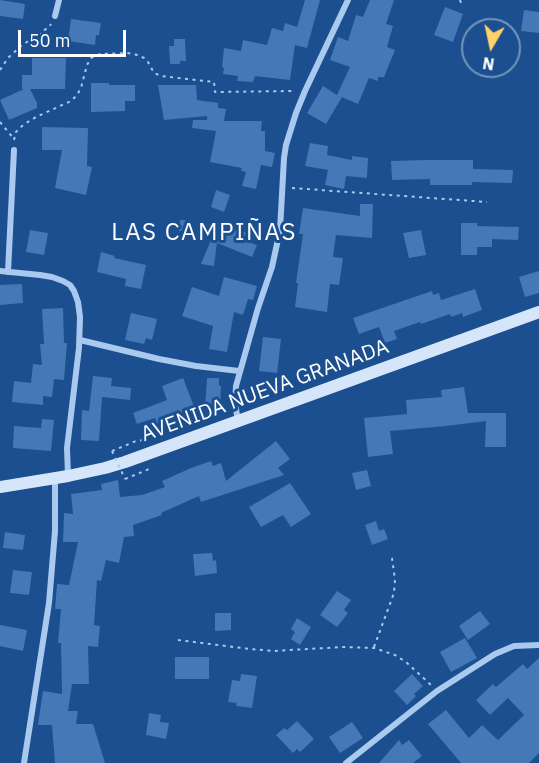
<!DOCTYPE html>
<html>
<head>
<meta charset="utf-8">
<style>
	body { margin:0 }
	#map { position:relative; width:539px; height:763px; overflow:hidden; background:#1b4f8f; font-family:"IBM Plex Sans",sans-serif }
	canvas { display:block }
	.north { position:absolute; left:461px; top:18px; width:60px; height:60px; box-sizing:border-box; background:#1b4f8f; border:2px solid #7695bc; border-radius:50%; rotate:189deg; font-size:16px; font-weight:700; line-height:24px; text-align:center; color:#fff }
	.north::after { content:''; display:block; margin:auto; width:21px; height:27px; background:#ffd166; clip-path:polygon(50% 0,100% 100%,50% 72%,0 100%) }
	.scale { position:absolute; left:18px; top:30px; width:108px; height:27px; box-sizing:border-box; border:3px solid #fff; border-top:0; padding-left:8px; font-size:18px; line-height:21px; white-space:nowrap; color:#fff; -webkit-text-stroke:4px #1b4f8f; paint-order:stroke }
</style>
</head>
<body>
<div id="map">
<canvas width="539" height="763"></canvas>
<div class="north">N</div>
<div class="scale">50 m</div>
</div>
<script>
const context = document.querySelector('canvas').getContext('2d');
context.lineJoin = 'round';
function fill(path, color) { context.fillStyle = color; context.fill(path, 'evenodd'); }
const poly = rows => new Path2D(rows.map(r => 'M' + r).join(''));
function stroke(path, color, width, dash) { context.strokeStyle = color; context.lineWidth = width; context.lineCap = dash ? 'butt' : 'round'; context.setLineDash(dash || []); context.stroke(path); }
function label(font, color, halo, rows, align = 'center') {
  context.font = font + ' "IBM Plex Sans",sans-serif'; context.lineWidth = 6; context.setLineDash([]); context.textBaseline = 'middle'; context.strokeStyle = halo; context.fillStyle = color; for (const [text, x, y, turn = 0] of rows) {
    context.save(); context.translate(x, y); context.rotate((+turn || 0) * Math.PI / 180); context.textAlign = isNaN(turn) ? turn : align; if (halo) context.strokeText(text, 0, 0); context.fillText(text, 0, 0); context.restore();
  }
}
const building = poly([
	[0,0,25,4,23,19,0,16],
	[305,0,320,0,307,48,295,45,290,80,255,76,253,82,237,81,238,76,223,74,224,68,222,67,224,48,241,51,243,40,267,45,272,28,283,31,285,23,297,27],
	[370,0,394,0,386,24,393,26,387,47,395,50,384,77,378,77,378,81,369,78,358,104,339,96,342,97,326,124,307,113,323,86,337,95,350,67,330,60,338,37,348,41,356,15,363,17],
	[445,7,463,14,453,42,434,35],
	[524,10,539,12,539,33,521,31],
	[71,19,101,23,99,35,96,35,95,45,68,41],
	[174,39,185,39,186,61,180,61,180,64,170,64,169,46,174,46],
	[32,58,66,58,65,89,30,89,37,103,37,108,9,120,0,100,24,89,22,89,22,75,32,75],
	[91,83,109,83,109,85,135,85,135,101,125,101,125,111,91,112],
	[158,85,196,85,197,100,218,103,218,108,226,109,224,121,262,121,261,131,265,131,265,151,275,153,272,167,261,165,256,189,242,186,246,172,241,171,242,168,210,162,216,131,192,128,193,120,207,120,207,116,164,120],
	[42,127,88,128,87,166,92,167,86,195,55,188,62,150,42,150],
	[310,143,328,146,327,155,352,160,352,156,368,158,367,178,346,176,344,189,325,185,328,170,305,166],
	[426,160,473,160,473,169,513,170,512,183,472,182,472,185,430,185,430,179,392,180,391,161],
	[216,190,230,195,224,212,211,207],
	[360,204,373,204,372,238,336,235,333,257,343,258,339,285,330,284,327,312,295,307,298,283,296,283,303,234,299,234,303,208,360,216],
	[180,220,192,221,191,232,179,231],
	[219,221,254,236,251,243,257,245,252,257,217,243,214,266,201,264],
	[461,223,477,223,477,226,519,227,518,240,492,239,492,247,477,247,477,255,461,255],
	[30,230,48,233,44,255,26,252],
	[421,230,426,255,409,258,403,233],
	[101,252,115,256,114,258,146,265,141,289,125,286,126,279,97,272],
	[539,271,539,293,525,297,519,277],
	[224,277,257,286,253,300,248,299,243,315,234,312,227,352,209,349,213,326,182,316,192,287,219,296],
	[22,284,23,303,0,305,0,285],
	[475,289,482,310,463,317,462,313,451,317,450,314,421,324,420,322,394,331,397,339,385,343,379,327,359,334,353,318,432,291,433,295,439,293,441,300],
	[63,308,64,343,67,343,64,380,54,379,52,397,43,396,43,405,12,402,14,381,31,383,33,364,42,365,40,344,44,344,42,309],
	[131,313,157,319,152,340,146,338,144,344,125,340],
	[263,337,281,339,277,373,259,371],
	[93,376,112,378,111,386,131,388,130,400,102,397,99,441,81,440,82,410,89,411],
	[183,378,195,409,170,418,171,422,158,426,155,418,137,424,133,413,167,400,162,386],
	[207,378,219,378,219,385,221,386,220,408,205,407],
	[464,387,468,413,506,413,506,447,485,447,486,421,446,426,390,431,393,454,368,457,364,418,407,414,406,400,442,397,441,390],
	[42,419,54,420,51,451,13,448,14,426,41,428],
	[276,441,290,459,278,468,284,475,201,502,199,496,161,513,162,515,133,525,134,536,124,537,119,563,106,560,101,581,97,580,94,625,100,626,98,647,88,646,89,684,72,684,68,711,78,711,76,724,93,724,105,763,55,763,52,725,38,725,43,691,62,694,61,643,58,643,61,609,55,609,57,584,69,585,78,542,63,542,64,513,73,514,71,494,102,490,101,484,118,480,120,497,142,495,165,487,162,481,191,468,211,461,213,466,221,463,226,481],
	[367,470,371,486,356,490,352,473],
	[290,483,311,514,291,527,283,515,261,527,249,507],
	[376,521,379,531,384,529,388,539,372,545,365,525],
	[5,532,25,535,23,550,3,548],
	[212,553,213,561,216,560,217,573,195,576,193,554],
	[13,570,32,572,29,595,10,593],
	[337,591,351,600,344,610,348,613,337,627,320,615],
	[480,611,490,624,468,640,459,626],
	[215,613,231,613,231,630,215,631],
	[297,618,311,627,300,645,291,639,295,632,291,629],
	[0,625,27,630,23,651,0,646],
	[465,638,477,658,451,672,440,652],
	[175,657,209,657,209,679,175,679],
	[539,658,539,753,529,763,461,763,428,724,446,710,469,738,482,725,498,740,524,715,508,698,490,715,476,700,493,684,496,687,523,664,527,669],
	[241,674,257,676,252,708,236,706,237,703,228,702,232,680,240,681],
	[412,674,423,686,414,694,416,696,407,705,394,691],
	[149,713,161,715,160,722,169,723,166,739,146,735],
	[297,721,314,739,300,752,297,749,293,753,276,735,284,728,287,730],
	[352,722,363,738,340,753,329,737],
	[399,740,402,745,409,740,422,756,413,763,379,763]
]);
const path = poly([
	[460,0,461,3],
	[0,70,8,58,21,46,49,27,51,24],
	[0,122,14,139],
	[14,140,16,132,23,125,36,117,71,101,77,95,81,88,87,65,91,58,100,54,127,53,138,55,144,58,148,62,154,73,161,76,214,82,215,92,293,91],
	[292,188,487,202],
	[112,451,136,441,144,440],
	[125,479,149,469],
	[178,640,250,649,273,651,343,647,374,648,395,655,406,662,431,685],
	[374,647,394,593,395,580,392,558]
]);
const street = poly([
	[55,16,59,0],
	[0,271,40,275,52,277,63,281,70,285,74,291,78,302,80,317,79,348,67,448,68,476],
	[8,272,14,150],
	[80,340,159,359,196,366,239,371],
	[238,421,235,403,236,386,258,308,272,267,280,230,284,158,286,145,296,113,305,91,348,0],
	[24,763,49,603,55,531,55,479],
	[346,763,437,691,495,654,514,646,539,645]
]);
const secondary = poly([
	[0,487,68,476,105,468,125,462,539,312]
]);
const pathBridge = poly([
	[112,451,125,479]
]);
const streetNames = [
	["AVENIDA NUEVA GRANADA",265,391,-20]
];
const quarterNames = [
	["LAS CAMPIÑAS",204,233]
];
fill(building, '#4478b7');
stroke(path, '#a9c9ee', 2, [3, 4.5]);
stroke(street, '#a9c9ee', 6);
stroke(secondary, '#d6e6fa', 12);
stroke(pathBridge, '#a9c9ee', 2, [3, 4.5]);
label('21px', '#fff', '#1b4f8f', streetNames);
context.letterSpacing = '1.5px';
label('24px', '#fff', '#1b4f8f', quarterNames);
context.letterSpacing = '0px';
</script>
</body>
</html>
